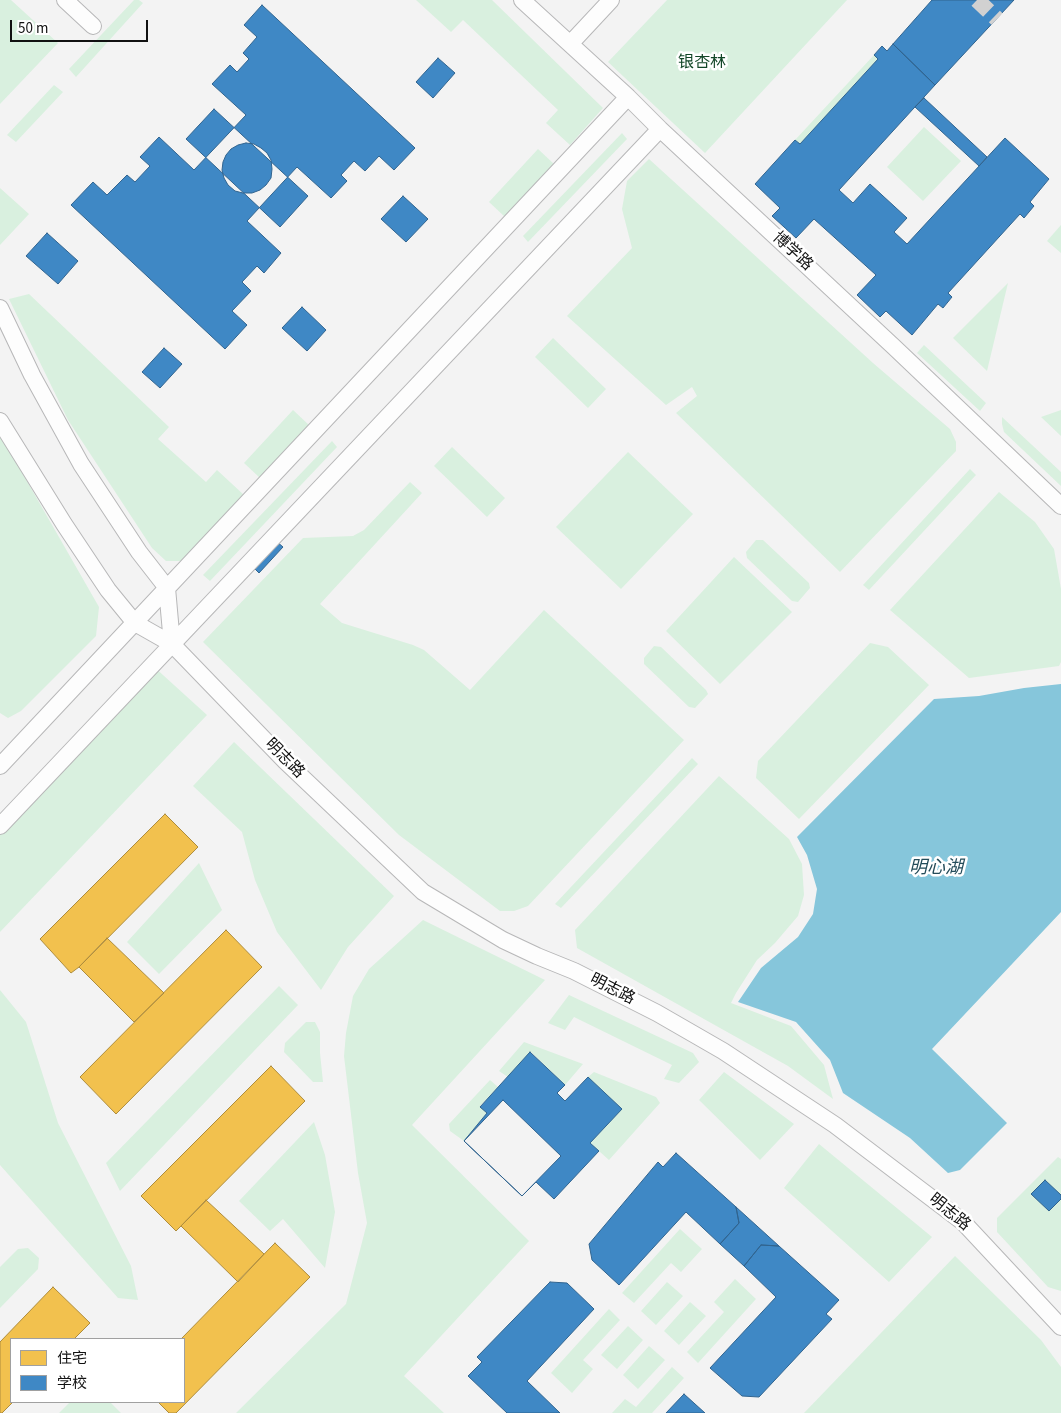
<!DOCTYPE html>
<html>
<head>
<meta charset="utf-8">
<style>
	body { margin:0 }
	#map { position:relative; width:1061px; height:1413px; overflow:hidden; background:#f3f3f3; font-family:"Source Sans 3","Noto Sans SC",sans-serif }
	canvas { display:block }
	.legend { position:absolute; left:10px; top:1338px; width:175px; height:65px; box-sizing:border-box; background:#fff; border:1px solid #a0a0a0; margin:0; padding:6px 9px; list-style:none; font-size:15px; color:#111 }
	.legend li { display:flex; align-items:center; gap:10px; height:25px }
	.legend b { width:25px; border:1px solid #a0a0a0 }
	.scale { position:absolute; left:10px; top:20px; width:138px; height:22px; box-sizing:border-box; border:2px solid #111; border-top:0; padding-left:6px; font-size:15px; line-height:18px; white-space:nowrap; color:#111; -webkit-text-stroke:4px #fff; paint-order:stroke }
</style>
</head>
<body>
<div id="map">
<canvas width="1061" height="1413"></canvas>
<ul class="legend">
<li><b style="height:14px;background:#f2c14e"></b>住宅</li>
<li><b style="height:14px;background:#3f88c5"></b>学校</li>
</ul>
<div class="scale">50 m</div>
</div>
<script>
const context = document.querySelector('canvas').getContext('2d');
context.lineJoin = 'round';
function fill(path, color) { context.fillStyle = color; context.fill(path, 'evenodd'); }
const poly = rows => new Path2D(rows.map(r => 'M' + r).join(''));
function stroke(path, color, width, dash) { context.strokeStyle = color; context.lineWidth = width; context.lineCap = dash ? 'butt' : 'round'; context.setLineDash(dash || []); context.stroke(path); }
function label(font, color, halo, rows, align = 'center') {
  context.font = font + ' "Source Sans 3","Noto Sans SC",sans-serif'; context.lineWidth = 5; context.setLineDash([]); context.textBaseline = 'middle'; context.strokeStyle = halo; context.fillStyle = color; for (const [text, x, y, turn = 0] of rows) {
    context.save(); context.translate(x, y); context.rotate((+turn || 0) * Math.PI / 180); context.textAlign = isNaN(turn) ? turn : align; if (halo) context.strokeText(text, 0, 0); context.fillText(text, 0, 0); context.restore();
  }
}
const green = poly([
	[0,0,11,0,58,43,0,104],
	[134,0,139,0,143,3,76,77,69,69],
	[416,0,492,0,603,108,570,145,546,123,558,110,463,20,451,32],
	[667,0,847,0,705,153,608,62],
	[874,55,878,59,800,144,795,140],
	[54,85,63,92,16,142,7,135],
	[924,127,961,161,923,201,887,167],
	[622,133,627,139,528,242,523,236],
	[538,149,554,164,505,217,489,202],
	[649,159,873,363,950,429,956,442,956,451,840,572,676,413,697,396,692,387,666,405,567,316,632,248,622,209,627,181],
	[0,188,29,214,0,245],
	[1061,225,1061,253,1047,241],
	[1008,283,987,371,953,338],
	[29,294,169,427,158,439,206,482,217,470,244,495,183,561,166,561,152,548,68,420,9,299],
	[553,338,606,389,588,408,535,357],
	[924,345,986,403,980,411,917,353],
	[293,410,309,425,260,478,244,463],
	[1061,410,1061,436,1041,417],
	[1002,417,1061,472,1061,486,1004,432,1002,424],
	[0,434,99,607,96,636,21,711,8,718,0,713],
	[332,441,337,447,210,581,203,575],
	[452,447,505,498,487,517,434,466],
	[628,452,693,514,621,589,556,527],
	[970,469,976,475,869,590,863,585],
	[410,482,422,493,320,604,342,623,413,645,424,650,470,690,544,610,684,740,528,906,514,911,500,911,399,835,203,642,303,538,353,536,364,530],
	[999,492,1035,522,1054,549,1061,589,1061,662,1059,666,969,678,890,610],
	[756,540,763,540,809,583,810,588,798,602,792,601,747,558,746,552],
	[734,557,792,612,720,684,666,631],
	[870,643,888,647,929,685,799,819,756,778,758,761],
	[654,646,661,647,706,690,708,694,695,708,689,707,644,664,644,658],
	[152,665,207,715,0,932,0,831],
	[234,742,394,896,348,947,321,990,277,932,255,880,242,832,193,786],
	[692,758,698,764,561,908,555,904],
	[719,776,789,839,802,864,804,895,798,916,775,943,757,960,736,993,731,1003,791,1026,824,1065,833,1099,788,1066,577,948,575,930],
	[199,863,222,910,159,974,127,942],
	[423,920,545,980,412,1125,529,1241,404,1376,444,1413,236,1413,346,1304,367,1223,358,1173,344,1056,346,1033,353,996,369,969],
	[279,986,298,1005,120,1191,106,1163],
	[0,990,26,1022,58,1123,131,1266,138,1300,118,1298,0,1165],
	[569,995,693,1053,699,1062,679,1083,664,1079,672,1065,574,1017,565,1030,548,1023],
	[306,1022,315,1022,320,1032,320,1053,323,1082,313,1082,284,1052,285,1043],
	[524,1042,583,1064,565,1085,531,1052,508,1077,499,1071],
	[594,1072,656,1097,660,1103,609,1160,590,1143,621,1109,588,1077],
	[724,1072,794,1124,760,1160,699,1100],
	[490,1080,498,1087,480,1106,487,1113,464,1141,450,1131,449,1124],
	[314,1122,325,1155,335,1212,325,1268,283,1219,270,1231,239,1201],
	[819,1144,932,1237,889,1282,784,1188],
	[1058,1157,1061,1159,1061,1291,1048,1287,997,1232,997,1218],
	[680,1229,702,1249,681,1272,671,1263,634,1303,622,1293],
	[28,1248,39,1258,38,1269,0,1308,0,1267,18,1249],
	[955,1256,1041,1340,1061,1367,1061,1413,804,1413],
	[735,1279,756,1299,698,1363,687,1352,724,1312,714,1302],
	[667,1282,683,1296,656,1325,641,1311],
	[690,1302,706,1316,679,1345,664,1331],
	[609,1309,620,1320,583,1360,593,1369,572,1393,551,1373],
	[628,1326,643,1340,617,1369,601,1355],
	[649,1346,665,1360,638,1389,623,1375],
	[672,1367,684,1378,652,1413,612,1413,625,1399,636,1407],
	[70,1402,110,1402,121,1413,59,1413]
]);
const water = poly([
	[1061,684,1061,912,932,1049,1007,1123,960,1170,948,1173,910,1138,843,1093,830,1060,796,1022,738,1002,761,968,798,937,813,914,817,889,807,855,797,837,934,699,979,696,1024,688]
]);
const homes = poly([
	[165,814,198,847,79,967,71,973,40,939,165,814],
	[226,930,262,967,116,1114,80,1077,226,930],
	[107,938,164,993,134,1022,79,967,107,938],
	[271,1066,305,1101,176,1231,141,1196,271,1066],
	[206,1200,264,1254,238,1282,181,1226,206,1200],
	[275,1243,310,1277,176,1413,169,1413,158,1402,184,1402,184,1339,181,1339,275,1243],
	[53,1287,90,1323,74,1339,11,1339,11,1402,13,1402,2,1413,0,1413,0,1342,53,1287]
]);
const schools = poly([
	[932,0,1014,0,935,85,893,44,932,0],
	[262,5,415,148,394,170,379,156,365,171,354,161,341,175,347,181,331,198,297,167,247,221,281,253,264,273,257,266,242,282,251,291,232,311,247,325,225,349,71,205,93,182,107,195,127,175,135,182,150,166,140,157,159,137,194,170,246,115,212,84,230,65,237,72,249,59,243,53,257,37,244,25,262,5],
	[246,143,254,144,261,148,267,153,271,160,272,169,271,178,266,185,260,190,252,193,243,193,235,191,228,185,224,178,222,170,223,162,226,155,231,149,238,145,246,143],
	[893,44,935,85,839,190,853,203,870,184,907,218,894,232,907,244,1005,138,1049,179,1030,202,1034,206,1024,218,1020,214,948,293,952,297,943,308,938,304,912,335,886,311,880,317,857,295,876,275,814,219,796,238,772,216,780,208,755,184,795,140,800,144,878,59,874,55,882,46,887,51,893,44],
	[438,58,455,73,433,98,416,82,438,58],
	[924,98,987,157,979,166,915,107,924,98],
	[214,109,308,196,280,227,186,139,214,109],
	[403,196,428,219,406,242,381,219,403,196],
	[47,233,78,261,58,284,26,256,47,233],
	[302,307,326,330,307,351,282,328,302,307],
	[164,348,182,364,160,388,142,372,164,348],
	[276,541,283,547,259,573,253,567,276,541],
	[530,1052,565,1085,557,1093,565,1101,588,1077,622,1109,590,1143,599,1151,554,1199,536,1182,522,1196,464,1141,487,1113,480,1107,530,1052],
	[503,1100,561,1156,522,1196,464,1141,503,1100],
	[676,1153,736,1207,739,1223,720,1244,686,1212,619,1285,592,1260,589,1244,658,1162,663,1167,676,1153],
	[1045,1180,1061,1195,1061,1199,1049,1211,1031,1194,1045,1180],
	[736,1207,779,1246,761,1245,744,1266,720,1244,739,1223,736,1207],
	[761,1245,779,1246,839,1300,826,1314,832,1319,759,1397,742,1396,710,1368,776,1297,744,1266,761,1245],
	[550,1282,567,1283,594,1309,527,1381,560,1413,507,1413,468,1376,482,1362,477,1357,550,1282],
	[684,1394,705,1413,666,1413,684,1394]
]);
const streetTunnel = poly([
	[977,0,997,19]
]);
const street = poly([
	[65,0,93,26],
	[522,0,628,97,660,129,894,347,1061,506],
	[570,44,611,0],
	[0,308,32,375,81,464,139,552,167,588,172,644],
	[0,421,64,524,108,590,135,623,172,644,285,761,423,892,503,940,537,956,574,971,657,1013,723,1051,835,1125,963,1222,1061,1327],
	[0,766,628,97],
	[0,826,660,129]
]);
const parkNames = [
	["银杏林",702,63]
];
const streetNames = [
	["博学路",792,252,43],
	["明志路",284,759,45],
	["明志路",612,990,27],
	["明志路",949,1213,39]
];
const waterNames = [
	["明心湖",936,869]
];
fill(green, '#d9f0df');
fill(water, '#86c6db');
fill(homes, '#f2c14e');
stroke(homes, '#ae8c3c', 1);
fill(schools, '#3f88c5');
stroke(schools, '#31648f', 1);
stroke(streetTunnel, '#d1d1d1', 16, [16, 8]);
stroke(street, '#b7b7b8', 18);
stroke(street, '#fdfdfd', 16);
label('16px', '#124627', '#fff', parkNames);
label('16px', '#111', '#fff', streetNames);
label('italic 18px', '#244c5a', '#fff', waterNames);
</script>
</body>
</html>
